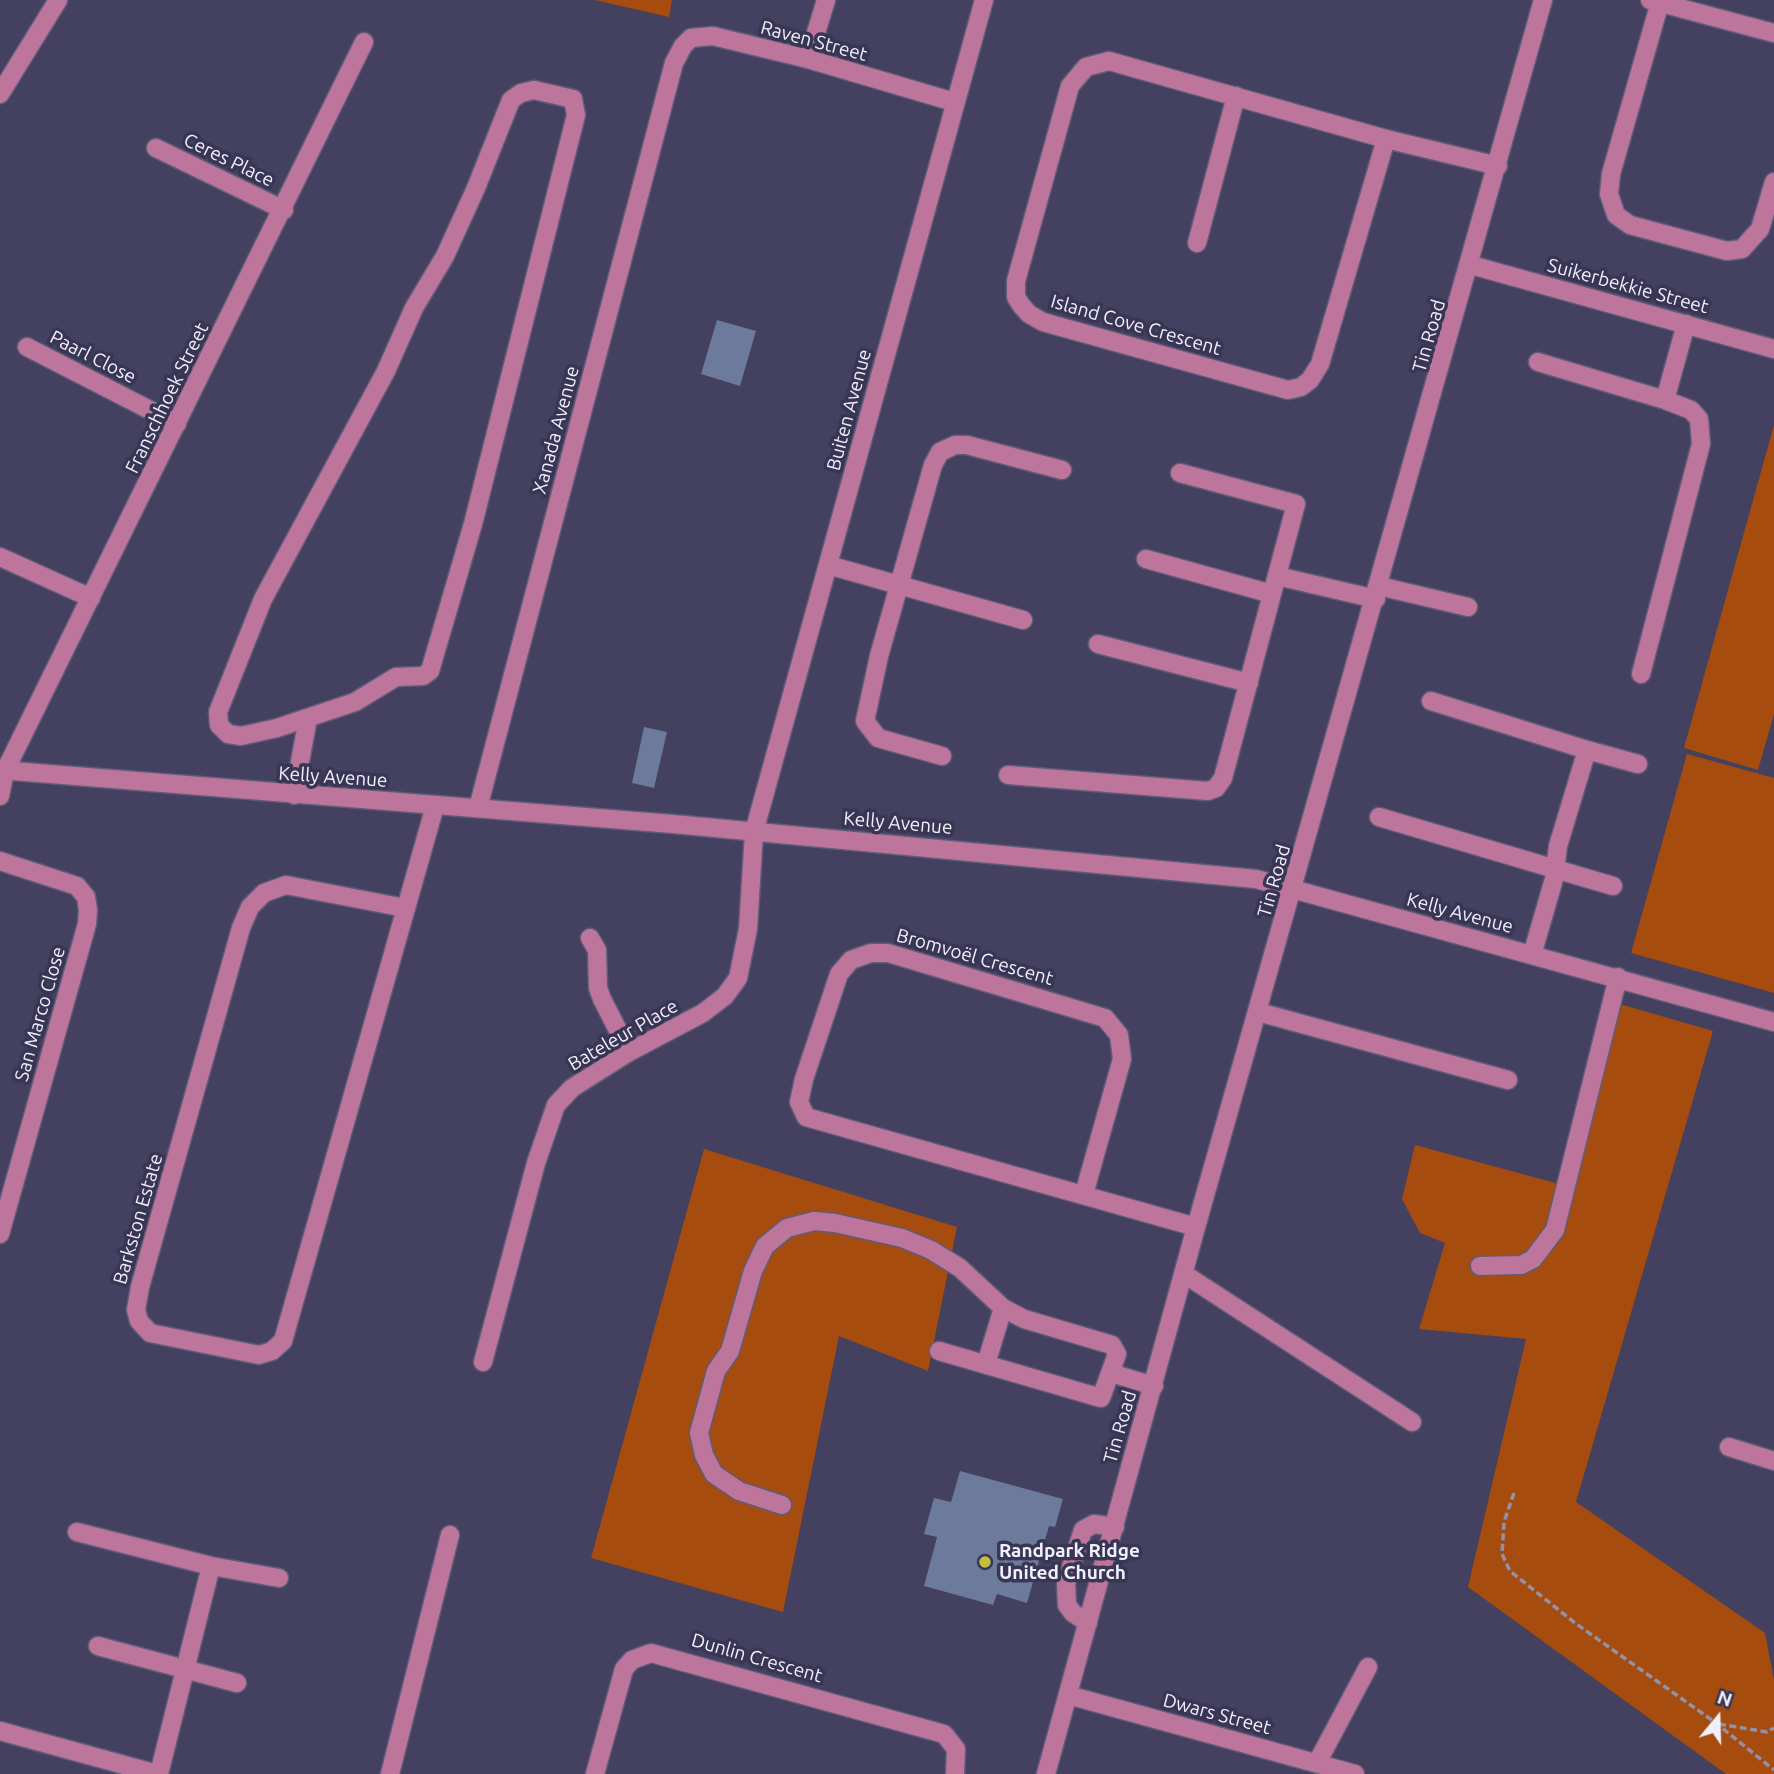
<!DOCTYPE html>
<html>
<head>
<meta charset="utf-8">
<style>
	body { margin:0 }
	#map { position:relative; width:1774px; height:1774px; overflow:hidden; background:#434060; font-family:Ubuntu,sans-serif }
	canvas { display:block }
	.north { position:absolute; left:1683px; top:1683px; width:70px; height:70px; -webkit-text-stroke:5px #393555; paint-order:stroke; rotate:19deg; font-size:19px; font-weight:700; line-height:28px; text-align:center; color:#f0effc }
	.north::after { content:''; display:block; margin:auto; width:24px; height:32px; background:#f0effc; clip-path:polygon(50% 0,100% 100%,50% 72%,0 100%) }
</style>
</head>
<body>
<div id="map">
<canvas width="1774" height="1774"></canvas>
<div class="north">N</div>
</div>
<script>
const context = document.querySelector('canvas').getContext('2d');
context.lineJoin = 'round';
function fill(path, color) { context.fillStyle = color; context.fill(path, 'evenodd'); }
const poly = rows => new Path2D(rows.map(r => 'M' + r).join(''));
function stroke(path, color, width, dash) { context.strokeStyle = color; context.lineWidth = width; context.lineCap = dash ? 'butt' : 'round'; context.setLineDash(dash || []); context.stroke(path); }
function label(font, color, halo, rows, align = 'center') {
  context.font = font + ' Ubuntu,sans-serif'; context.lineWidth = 7; context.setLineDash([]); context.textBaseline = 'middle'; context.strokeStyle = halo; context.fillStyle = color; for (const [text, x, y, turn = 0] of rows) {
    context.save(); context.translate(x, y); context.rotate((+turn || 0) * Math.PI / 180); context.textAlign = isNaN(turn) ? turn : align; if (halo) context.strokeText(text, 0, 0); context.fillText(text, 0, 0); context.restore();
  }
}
const green = poly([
	[595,0,672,0,669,17],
	[1774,425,1774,714,1758,770,1684,748],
	[1687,754,1774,778,1774,993,1631,953],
	[1606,1000,1713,1031,1576,1502,1765,1633,1774,1680,1774,1774,1726,1774,1468,1587,1526,1339,1419,1329,1445,1243,1420,1233,1402,1199,1415,1145,1563,1185],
	[704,1149,957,1227,928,1371,839,1336,783,1612,591,1558]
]);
const building = poly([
	[717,320,756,331,740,386,701,374],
	[644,727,667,732,654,788,632,783],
	[960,1471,1063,1499,1055,1527,1049,1526,1027,1603,997,1594,993,1605,924,1586,937,1537,924,1534,934,1498,951,1502]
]);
const path = poly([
	[1514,1493,1504,1522,1502,1554,1510,1571,1575,1623,1716,1723,1774,1770],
	[1719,1724,1767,1732,1774,1728]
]);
const minor = poly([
	[1650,0,1774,33],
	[1660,2,1611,174,1609,194,1616,215,1630,225,1727,251,1742,249,1760,229,1774,182],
	[808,59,826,0],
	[1109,61,1386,139,1320,364,1310,380,1301,387,1288,390,1043,322,1029,314,1021,305,1016,297,1016,281,1070,86,1086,67,1109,61],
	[534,90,573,99,576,115,473,524,430,671,423,676,396,677,355,702,277,728,241,736,228,734,219,725,218,712,263,599,386,371,414,308,445,256,476,188,511,100,521,93,534,90],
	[0,94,58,0],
	[1386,139,1498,166],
	[156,148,284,210],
	[1197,243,1236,96],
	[1471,265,1774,349],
	[27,347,177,424],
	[1538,362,1665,400,1691,410,1699,419,1701,444,1641,674],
	[1665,400,1686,324],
	[0,557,91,598],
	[1146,559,1272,594],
	[828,565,1023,620],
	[1277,576,1376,599],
	[1379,586,1468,607],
	[1098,644,1249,683],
	[1431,701,1587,750,1558,846,1554,879,1532,955],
	[1587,750,1638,764],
	[942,756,878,738,865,721,879,656,933,465,940,452,955,445,967,445,1062,470],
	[0,770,673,824,1256,879,1774,1022],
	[1008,775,1208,791,1216,788,1223,778,1296,504,1180,473],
	[294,795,308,718],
	[0,796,5,771,364,42],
	[478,808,674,63,683,46,691,38,713,36,808,59,954,102],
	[1379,817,1613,886],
	[0,861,77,886,86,897,88,910,87,924,0,1234],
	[405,908,286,885,264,893,250,907,241,928,140,1287,136,1310,139,1321,150,1333,259,1355,272,1351,283,1341,435,806],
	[590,938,597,950,598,988,602,999,629,1052],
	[1258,1012,1508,1080],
	[1084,1194,1122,1059,1119,1035,1105,1018,888,953,871,953,851,960,839,974,804,1079,799,1102,806,1117,1196,1227],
	[1480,1266,1521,1265,1533,1259,1555,1230,1618,977],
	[1184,1274,1412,1422],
	[483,1362,536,1163,556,1105,572,1088,629,1052,703,1013,725,996,738,978,748,929,754,832,984,0],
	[986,1364,1003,1308],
	[1111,1373,1154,1386],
	[1729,1447,1774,1461],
	[782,1505,739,1491,714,1474,704,1455,699,1433,716,1371,730,1351,753,1271,765,1246,787,1228,814,1221,835,1223,902,1238,931,1250,960,1268,1003,1308,1024,1319,1112,1345,1117,1354,1101,1398,939,1351],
	[77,1532,211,1566,159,1774],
	[211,1566,279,1578],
	[1088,1623,1073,1613,1067,1605,1066,1583,1083,1530,1094,1524,1115,1527],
	[98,1646,237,1683],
	[1068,1695,1355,1774],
	[0,1731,157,1774],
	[1317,1763,1368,1667],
	[390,1774,450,1535],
	[595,1774,624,1669,632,1660,651,1653,944,1734,956,1749,955,1774],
	[1046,1774,1196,1227,1543,0]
]);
const markers = [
	[985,1562,7,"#c1be40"]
];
const streetNames = [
	["Raven Street",814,41,15],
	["Ceres Place",229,160,26],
	["Suikerbekkie Street",1628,286,15],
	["Island Cove Crescent",1136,325,16],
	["Tin Road",1429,336,-74],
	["Paarl Close",93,357,27],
	["Franschhoek Street",167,398,-64],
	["Buiten Avenue",849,410,-75],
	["Xanada Avenue",556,430,-75],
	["Kelly Avenue",333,777,4],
	["Kelly Avenue",898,823,5],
	["Tin Road",1274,881,-74],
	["Kelly Avenue",1460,913,15],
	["Bromvoël Crescent",975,957,16],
	["San Marco Close",40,1014,-74],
	["Bateleur Place",623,1035,-30],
	["Barkston Estate",138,1219,-74],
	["Tin Road",1120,1427,-74],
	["Dunlin Crescent",757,1658,16],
	["Dwars Street",1217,1714,15]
];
const poiNames = [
	["Randpark Ridge",999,1551],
	["United Church",999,1573]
];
fill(green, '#a64c0e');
fill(building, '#6c7a9c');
stroke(minor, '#5f5c79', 21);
stroke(path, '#9391a8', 3.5, [7, 3.5]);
stroke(minor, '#be759b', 18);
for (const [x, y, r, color] of markers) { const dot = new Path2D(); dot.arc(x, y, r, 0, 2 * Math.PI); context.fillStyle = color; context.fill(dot); stroke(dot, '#393555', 2.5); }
label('19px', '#f0effc', '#393555', streetNames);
label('bold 19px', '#f0effc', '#393555', poiNames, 'left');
</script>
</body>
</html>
